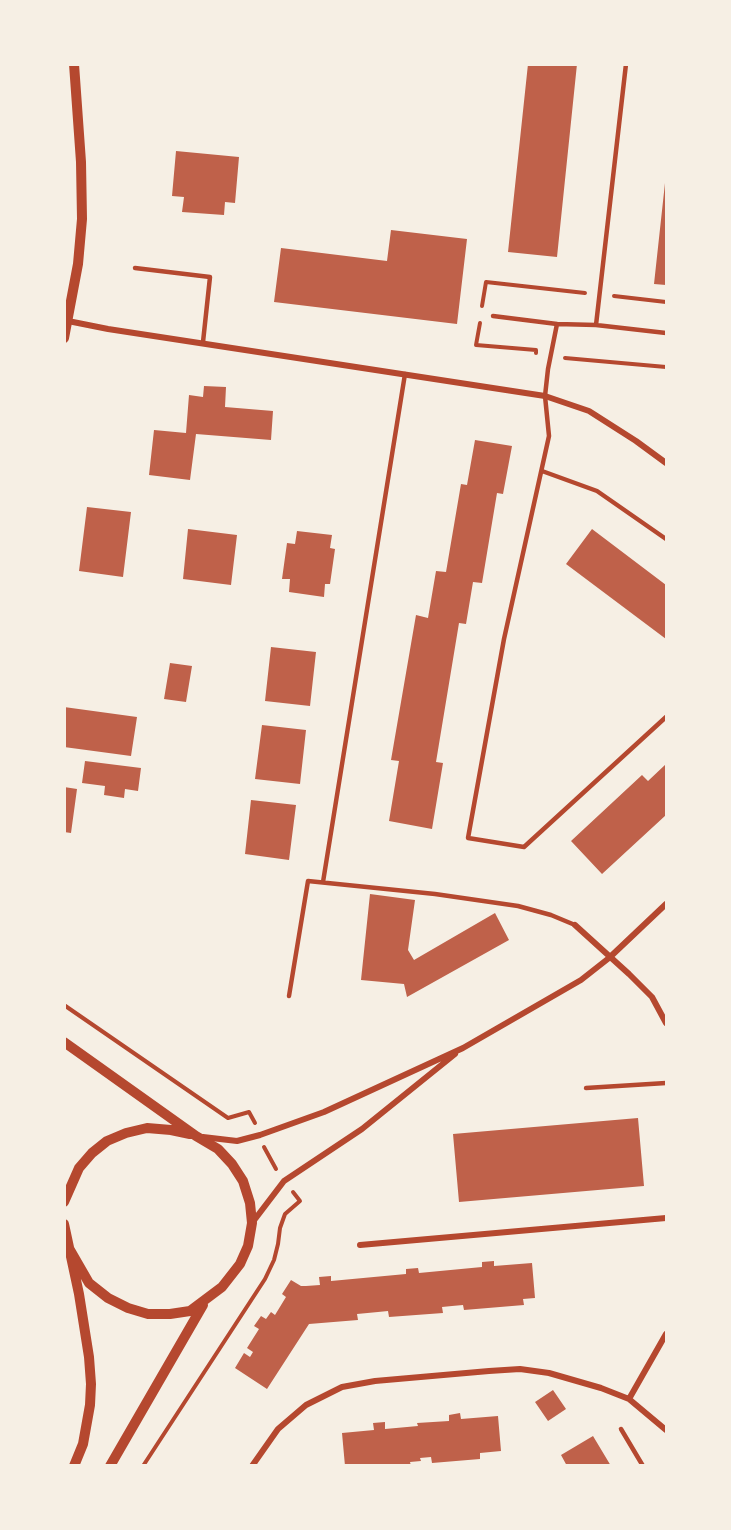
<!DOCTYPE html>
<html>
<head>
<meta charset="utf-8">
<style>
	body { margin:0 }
	#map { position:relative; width:731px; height:1530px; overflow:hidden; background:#f6efe4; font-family:"Public Sans",sans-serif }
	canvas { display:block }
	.frame { position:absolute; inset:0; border:66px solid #f6efe4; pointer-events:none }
</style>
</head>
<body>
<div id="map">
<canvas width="731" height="1530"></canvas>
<div class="frame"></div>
</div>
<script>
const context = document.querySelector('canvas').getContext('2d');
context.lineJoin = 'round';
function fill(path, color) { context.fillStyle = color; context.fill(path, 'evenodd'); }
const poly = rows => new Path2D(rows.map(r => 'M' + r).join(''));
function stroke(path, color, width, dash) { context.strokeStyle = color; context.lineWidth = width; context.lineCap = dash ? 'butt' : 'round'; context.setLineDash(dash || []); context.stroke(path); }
const building = poly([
	[528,64,577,64,557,257,508,252],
	[176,151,239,157,235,203,225,202,224,215,182,212,184,197,172,196],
	[665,183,666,183,666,285,654,284],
	[391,230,467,239,457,324,274,302,281,248,387,261],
	[204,386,226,387,225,407,273,411,271,440,196,434,190,480,149,475,154,430,186,433,189,395,203,397],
	[475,440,512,446,503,494,497,493,482,583,473,582,466,624,459,623,436,762,443,763,432,829,389,821,399,761,391,760,416,615,428,618,436,571,446,572,461,484,467,485],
	[87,507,131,512,123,577,79,571],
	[188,529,237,535,231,585,183,579],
	[592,529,666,585,666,639,566,564],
	[297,531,332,535,330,548,335,549,330,584,325,584,324,597,289,592,290,579,282,579,287,543,295,544],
	[271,647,316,652,310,706,265,701],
	[170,663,192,666,186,702,164,699],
	[64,707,137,717,131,756,64,747],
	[262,725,306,730,300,784,255,779],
	[85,761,141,768,138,791,125,789,124,798,104,795,105,786,82,783],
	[666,764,666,815,602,874,571,841,642,775,648,781],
	[64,787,77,789,71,833,64,832],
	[251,800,296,805,289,860,245,854],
	[370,894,415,900,408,950,414,960,495,913,509,940,407,997,404,984,361,980],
	[638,1118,644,1186,459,1202,453,1134],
	[494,1261,494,1266,532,1263,535,1298,523,1299,524,1305,464,1310,463,1305,452,1306,442,1307,443,1313,389,1317,388,1311,378,1312,357,1314,358,1320,309,1324,267,1389,235,1368,244,1353,250,1357,253,1352,247,1348,259,1329,254,1326,261,1316,266,1319,271,1312,275,1315,286,1297,282,1294,291,1280,301,1286,306,1286,320,1285,319,1277,331,1276,331,1281,406,1274,406,1269,418,1268,419,1273,482,1267,482,1262],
	[553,1390,566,1409,548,1421,535,1402],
	[460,1413,461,1419,498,1416,501,1451,480,1453,480,1459,432,1463,431,1457,420,1458,421,1461,410,1462,411,1466,345,1466,342,1433,374,1430,373,1423,385,1422,385,1429,418,1426,417,1423,449,1421,449,1415],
	[593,1436,611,1466,567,1466,561,1455]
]);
const path = poly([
	[614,296,666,302],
	[482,306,486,282,585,293],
	[480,323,476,345,536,350,536,353],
	[565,358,666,367],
	[64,1005,228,1118,249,1112,255,1123],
	[264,1147,276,1169],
	[143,1466,265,1279,274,1260,278,1244,280,1228,285,1214,300,1201,293,1192]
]);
const service = poly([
	[135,268,210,277,203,342],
	[493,316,557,324],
	[596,325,626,64],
	[666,333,596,325,557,324,548,369,545,396,549,436,504,639,468,838,524,847,666,717],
	[542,471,597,491,666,539],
	[323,882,405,374],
	[289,996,308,881,435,894,518,906,551,915,575,925],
	[586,1088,666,1083],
	[621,1429,643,1466]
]);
const minor = poly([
	[68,321,108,329,545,396,589,411,636,441,666,463],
	[575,925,629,974,652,997,666,1023],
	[203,1137,237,1141,260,1135,324,1112,463,1048,581,980,609,958,666,904],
	[252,1223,284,1181,362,1129,455,1054],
	[360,1245,666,1218],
	[629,1399,666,1334],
	[252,1466,278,1429,306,1405,342,1387,375,1381,489,1371,520,1369,549,1373,601,1388,629,1399,666,1430]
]);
const tertiary = poly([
	[64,338,78,264,82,219,81,162,74,64],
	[64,1042,196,1136,218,1149,232,1164,243,1181,250,1203,252,1223,248,1246,240,1264,222,1287,190,1311,170,1314,148,1314,128,1308,108,1298,89,1283,70,1250],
	[64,1202,79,1168,92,1153,107,1141,126,1133,147,1128,171,1130,190,1134],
	[64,1224,79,1294,89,1357,91,1384,90,1405,83,1444,74,1466],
	[110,1466,203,1305]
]);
fill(building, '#bf614a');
stroke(path, '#b5482f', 4);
stroke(service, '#b5482f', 4.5);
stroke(minor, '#b5482f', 6);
stroke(tertiary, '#b5482f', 10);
</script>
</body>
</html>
